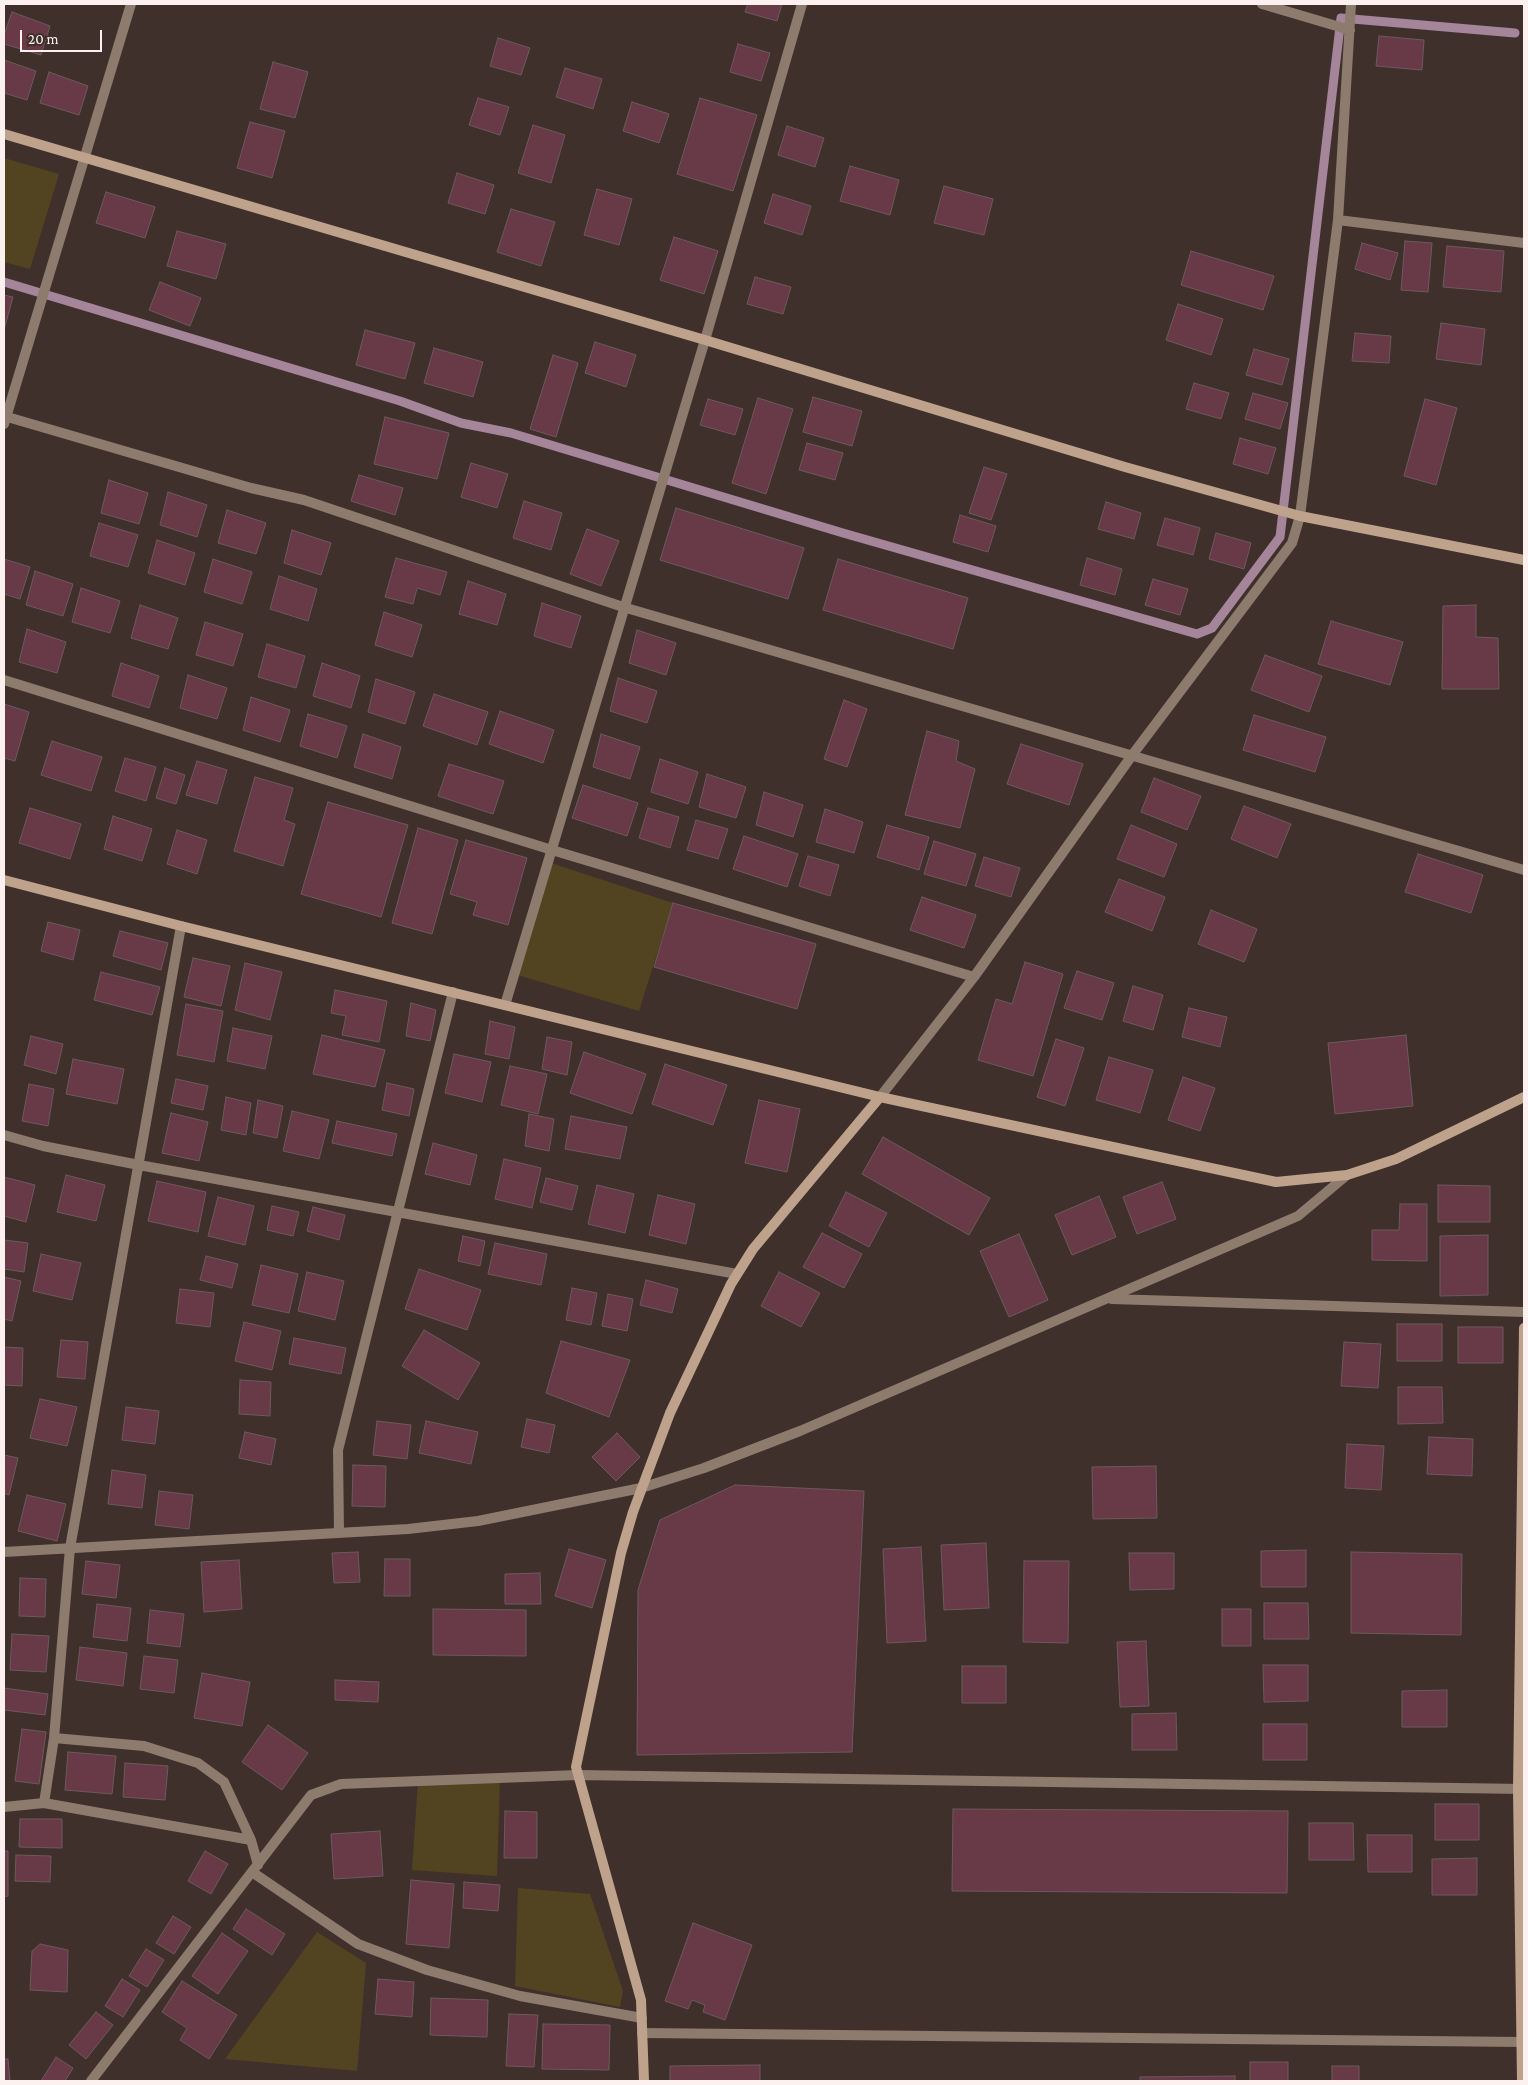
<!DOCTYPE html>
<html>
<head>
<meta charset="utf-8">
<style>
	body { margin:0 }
	#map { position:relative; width:1528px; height:2085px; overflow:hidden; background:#40302c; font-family:"Crimson Pro",serif }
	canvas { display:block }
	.frame { position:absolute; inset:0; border:5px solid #fcf1ef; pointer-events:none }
	.scale { position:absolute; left:20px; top:30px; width:82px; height:22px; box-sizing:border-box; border:2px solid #fcf1ef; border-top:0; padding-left:6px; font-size:15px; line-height:18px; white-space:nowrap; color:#fcf1ef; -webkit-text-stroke:4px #40302c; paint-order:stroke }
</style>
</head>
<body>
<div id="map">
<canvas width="1528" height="2085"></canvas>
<div class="frame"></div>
<div class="scale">20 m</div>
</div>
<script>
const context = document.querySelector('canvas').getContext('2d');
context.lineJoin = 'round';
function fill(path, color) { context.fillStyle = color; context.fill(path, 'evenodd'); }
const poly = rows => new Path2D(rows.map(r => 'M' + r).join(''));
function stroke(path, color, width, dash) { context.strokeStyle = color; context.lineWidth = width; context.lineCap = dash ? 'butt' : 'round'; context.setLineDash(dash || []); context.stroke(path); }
const green = poly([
	[4,158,59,174,30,269,4,262],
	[548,862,673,903,639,1011,514,974],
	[500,1778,497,1876,412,1870,418,1781],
	[518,1888,590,1894,623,1991,620,2007,515,1986],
	[317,1932,366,1963,357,2071,225,2059]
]);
const stream = poly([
	[4,282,400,401,461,423,511,433,843,533,1197,634,1212,628,1280,537,1341,18,1515,33]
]);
const building = poly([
	[748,4,782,4,777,21,745,12,748,4],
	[12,12,50,26,41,55,4,44,4,35,12,12],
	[1379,36,1424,40,1422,70,1376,66,1379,36],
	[498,38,530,48,521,75,490,66,498,38],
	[738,44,770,53,761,81,730,72,738,44],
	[4,60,36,71,27,100,4,93,4,60],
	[273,62,308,72,295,118,260,109,273,62],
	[565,68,602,79,593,109,556,97,565,68],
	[49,72,88,86,79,115,40,103,49,72],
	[478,98,509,107,500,135,469,125,478,98],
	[700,98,757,115,733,191,677,174,700,98],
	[632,102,669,114,659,143,623,131,632,102],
	[250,122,285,131,272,178,237,168,250,122],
	[533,125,565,135,551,183,518,173,533,125],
	[787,126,824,138,815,167,778,155,787,126],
	[850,166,899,180,890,215,840,201,850,166],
	[457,173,494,185,485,214,448,203,457,173],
	[944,186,993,199,984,235,934,223,944,186],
	[597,189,632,199,619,245,584,235,597,189],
	[106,192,155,207,145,238,96,223,106,192],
	[773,194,811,206,802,235,764,223,773,194],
	[511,209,555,222,541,266,497,252,511,209],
	[177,231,226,244,216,279,167,266,177,231],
	[674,237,718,251,704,294,660,280,674,237],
	[1405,241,1432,243,1428,292,1401,290,1405,241],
	[1362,243,1398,253,1390,280,1355,269,1362,243],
	[1447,246,1504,251,1501,292,1443,287,1447,246],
	[1191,251,1274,276,1263,310,1181,285,1191,251],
	[755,277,791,287,783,314,747,304,755,277],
	[160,282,201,298,190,326,149,310,160,282],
	[4,295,13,297,4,330,4,295],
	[1178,304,1223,319,1211,355,1166,340,1178,304],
	[1441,323,1485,329,1481,365,1436,359,1441,323],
	[365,330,415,343,405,379,356,365,365,330],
	[1355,333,1391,336,1389,363,1352,361,1355,333],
	[595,342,636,355,626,387,585,373,595,342],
	[434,348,483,362,473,397,424,383,434,348],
	[1254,349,1289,359,1282,385,1246,375,1254,349],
	[553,355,578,363,556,437,530,429,553,355],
	[1194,383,1229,393,1221,419,1186,409,1194,383],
	[1253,393,1288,403,1280,429,1245,419,1253,393],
	[813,397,862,411,852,446,803,432,813,397],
	[758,398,793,409,766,494,732,483,758,398],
	[708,399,743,409,735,435,700,425,708,399],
	[1425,399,1457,408,1436,485,1404,476,1425,399],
	[385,417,449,433,437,479,374,464,385,417],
	[1240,438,1276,448,1268,474,1233,464,1240,438],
	[807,443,843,453,835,480,799,470,807,443],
	[471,463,508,474,497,508,461,497,471,463],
	[984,467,1007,474,991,520,969,513,984,467],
	[359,475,403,488,395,515,351,501,359,475],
	[109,480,148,493,139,524,101,513,109,480],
	[168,492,207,505,197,537,160,525,168,492],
	[524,501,562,513,551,550,513,538,524,501],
	[1106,502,1141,513,1134,539,1098,529,1106,502],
	[676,508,804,548,788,599,660,560,676,508],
	[227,510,266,523,256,554,218,543,227,510],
	[960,515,996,526,988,552,953,542,960,515],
	[1165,518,1200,528,1193,555,1157,545,1165,518],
	[99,523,138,535,128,567,90,556,99,523],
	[587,529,619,541,601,586,570,574,587,529],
	[292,530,331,543,321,575,284,563,292,530],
	[1216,533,1251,543,1244,569,1209,559,1216,533],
	[157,540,195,553,185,585,148,573,157,540],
	[396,558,447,572,440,595,417,588,413,604,385,597,396,558],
	[1087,558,1122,569,1115,595,1080,585,1087,558],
	[4,559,30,567,20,599,4,594,4,559],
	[213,559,252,572,242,604,204,592,213,559],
	[838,559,968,598,953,649,823,610,838,559],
	[35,571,73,584,63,616,26,605,35,571],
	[279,576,317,589,308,621,270,609,279,576],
	[1153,579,1188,589,1180,615,1145,605,1153,579],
	[468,581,506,594,497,625,459,614,468,581],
	[81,588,120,601,110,633,72,622,81,588],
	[542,603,581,616,571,648,534,636,542,603],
	[140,605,178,618,168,649,131,638,140,605],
	[1476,605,1476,637,1498,638,1499,689,1442,689,1443,606,1476,605],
	[384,612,422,625,412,657,375,645,384,612],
	[1331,621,1403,642,1390,685,1318,664,1331,621],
	[205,622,243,634,233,666,196,655,205,622],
	[27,629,66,642,57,673,19,662,27,629],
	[637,630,676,643,666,675,629,663,637,630],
	[267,644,305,656,296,688,258,677,267,644],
	[1265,655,1322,676,1309,712,1251,690,1265,655],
	[121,663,159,676,149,708,112,696,121,663],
	[322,663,360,676,351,708,313,696,322,663],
	[188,675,227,688,217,719,180,708,188,675],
	[618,678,657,691,647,723,610,711,618,678],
	[376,679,415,692,405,724,368,712,376,679],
	[434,694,488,712,477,745,423,726,434,694],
	[251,697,290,710,280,742,243,730,251,697],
	[844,700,867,709,847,767,824,759,844,700],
	[4,704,29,712,15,761,4,758,4,704],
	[500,711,554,730,543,763,489,744,500,711],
	[308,714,347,726,337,758,300,746,308,714],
	[1254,715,1326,737,1315,772,1243,750,1254,715],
	[927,731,959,741,956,761,975,769,960,828,905,815,927,731],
	[363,734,401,747,392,779,354,767,363,734],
	[601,734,640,747,630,779,593,767,601,734],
	[52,741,102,757,91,791,41,775,52,741],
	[1021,744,1083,764,1069,805,1007,784,1021,744],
	[125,758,156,767,146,801,115,791,125,758],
	[660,759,698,772,688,804,651,792,660,759],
	[197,761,227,770,217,804,186,795,197,761],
	[449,764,504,781,493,814,438,796,449,764],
	[165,768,185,775,176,804,156,798,165,768],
	[707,774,746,787,736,818,699,807,707,774],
	[255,777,293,788,284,820,295,824,283,866,234,851,255,777],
	[1154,778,1201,796,1187,830,1141,812,1154,778],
	[583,785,638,803,627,836,572,818,583,785],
	[764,792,803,805,793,837,756,825,764,792],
	[328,802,408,825,381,917,301,894,328,802],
	[1244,806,1291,824,1277,858,1231,839,1244,806],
	[30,808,81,824,70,859,19,843,30,808],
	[648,808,679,817,670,848,639,838,648,808],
	[825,809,863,822,854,853,816,842,825,809],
	[113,816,152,829,142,861,104,849,113,816],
	[696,820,728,829,718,859,687,850,696,820],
	[887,825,929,837,919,870,877,857,887,825],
	[1131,825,1177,844,1164,877,1117,859,1131,825],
	[418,828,458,840,432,934,392,923,418,828],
	[177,830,207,840,197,874,167,864,177,830],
	[744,836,798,854,787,887,733,869,744,836],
	[466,840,527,858,508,925,473,915,477,902,450,894,466,840],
	[934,841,976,854,966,886,924,874,934,841],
	[1418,854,1483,875,1471,913,1405,892,1418,854],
	[808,856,839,865,830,896,799,886,808,856],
	[984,857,1020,868,1011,897,975,886,984,857],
	[1119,879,1165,897,1152,931,1105,912,1119,879],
	[922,897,976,915,964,948,910,930,922,897],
	[673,903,816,944,797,1009,654,967,673,903],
	[1211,910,1257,929,1244,962,1198,944,1211,910],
	[48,922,80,930,73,960,41,951,48,922],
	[120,931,168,943,161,970,113,956,120,931],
	[193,958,230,966,221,1006,184,997,193,958],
	[1025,962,1063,974,1033,1076,978,1060,996,999,1012,1004,1025,962],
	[245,963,282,972,270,1020,235,1010,245,963],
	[1077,971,1114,983,1102,1020,1064,1008,1077,971],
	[101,972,160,987,152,1015,94,1000,101,972],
	[1133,986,1163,995,1153,1030,1123,1021,1133,986],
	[335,990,387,1001,379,1042,342,1035,346,1016,331,1013,335,990],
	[411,1003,436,1010,430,1041,406,1036,411,1003],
	[186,1004,223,1011,214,1062,177,1055,186,1004],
	[1189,1008,1227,1017,1220,1047,1182,1037,1189,1008],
	[490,1021,515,1027,509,1059,485,1054,490,1021],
	[233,1028,272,1036,265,1069,227,1061,233,1028],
	[322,1035,385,1050,375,1087,313,1074,322,1035],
	[1406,1035,1413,1106,1335,1114,1328,1043,1406,1035],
	[31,1036,63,1044,56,1074,24,1065,31,1036],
	[547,1037,572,1042,567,1075,542,1069,547,1037],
	[1056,1039,1084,1048,1065,1106,1037,1097,1056,1039],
	[584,1052,646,1074,632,1114,570,1093,584,1052],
	[454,1054,491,1062,482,1102,445,1093,454,1054],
	[1109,1057,1153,1070,1140,1113,1096,1100,1109,1057],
	[73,1059,124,1069,117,1104,66,1094,73,1059],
	[665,1064,727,1085,713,1125,652,1104,665,1064],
	[510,1066,547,1074,538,1114,501,1105,510,1066],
	[1183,1077,1215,1088,1200,1131,1168,1120,1183,1077],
	[176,1079,208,1086,203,1110,171,1103,176,1079],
	[387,1083,414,1089,409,1116,382,1110,387,1083],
	[29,1084,54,1089,48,1126,22,1121,29,1084],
	[226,1097,251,1103,246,1135,221,1130,226,1097],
	[258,1100,283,1106,277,1138,253,1133,258,1100],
	[759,1100,800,1109,787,1172,745,1163,759,1100],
	[292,1111,329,1120,319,1159,283,1151,292,1111],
	[171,1113,208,1122,199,1161,162,1153,171,1113],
	[529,1114,554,1119,549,1151,525,1146,529,1114],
	[571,1116,627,1127,620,1159,565,1149,571,1116],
	[337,1121,397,1134,392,1156,332,1143,337,1121],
	[883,1137,990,1198,969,1235,862,1174,883,1137],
	[433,1143,477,1155,470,1185,425,1174,433,1143],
	[504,1159,541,1168,532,1208,495,1199,504,1159],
	[66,1175,105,1185,96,1221,57,1212,66,1175],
	[4,1177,35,1185,26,1222,4,1216,4,1177],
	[546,1178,578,1186,572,1210,540,1202,546,1178],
	[157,1181,206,1192,198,1232,148,1221,157,1181],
	[1162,1182,1176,1219,1137,1234,1123,1197,1162,1182],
	[597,1185,634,1194,625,1233,588,1224,597,1185],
	[1438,1185,1490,1186,1490,1222,1438,1222,1438,1185],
	[846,1192,887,1213,869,1247,829,1226,846,1192],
	[658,1195,695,1204,686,1244,649,1235,658,1195],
	[1099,1196,1116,1237,1072,1255,1055,1215,1099,1196],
	[218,1197,254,1206,245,1245,208,1236,218,1197],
	[1400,1204,1427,1204,1427,1261,1372,1260,1372,1230,1399,1230,1400,1204],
	[272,1206,299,1212,293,1236,267,1230,272,1206],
	[313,1207,345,1215,339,1240,307,1231,313,1207],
	[822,1233,862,1254,844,1288,803,1267,822,1233],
	[1019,1234,1048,1300,1009,1317,980,1251,1019,1234],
	[1488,1235,1488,1295,1440,1296,1440,1236,1488,1235],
	[463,1236,485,1241,480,1266,458,1261,463,1236],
	[4,1240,28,1243,24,1272,4,1269,4,1240],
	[495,1243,547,1254,541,1285,488,1274,495,1243],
	[41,1254,81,1263,72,1300,33,1291,41,1254],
	[206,1256,238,1264,232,1288,200,1280,206,1256],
	[261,1265,298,1274,289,1313,252,1305,261,1265],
	[419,1269,481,1290,467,1330,405,1309,419,1269],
	[307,1272,344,1281,335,1320,298,1311,307,1272],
	[779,1272,820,1293,801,1327,761,1306,779,1272],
	[4,1277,21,1281,12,1321,4,1319,4,1277],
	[646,1280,678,1289,672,1313,640,1305,646,1280],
	[572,1288,597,1293,591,1325,566,1320,572,1288],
	[180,1289,214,1293,210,1327,176,1323,180,1289],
	[608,1294,633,1299,627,1331,602,1326,608,1294],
	[244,1322,281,1331,272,1370,235,1361,244,1322],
	[1397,1324,1442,1324,1442,1361,1397,1361,1397,1324],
	[1458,1327,1503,1327,1503,1363,1458,1363,1458,1327],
	[424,1330,480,1363,458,1400,402,1366,424,1330],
	[294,1338,346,1348,341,1374,289,1364,294,1338],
	[61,1340,88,1342,85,1379,57,1377,61,1340],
	[561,1341,630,1360,609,1417,546,1393,561,1341],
	[1344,1342,1381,1344,1378,1388,1341,1386,1344,1342],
	[4,1347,23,1348,22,1386,4,1385,4,1347],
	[240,1380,271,1382,270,1416,239,1414,240,1380],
	[1398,1387,1442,1387,1443,1423,1398,1424,1398,1387],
	[40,1399,77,1407,67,1446,30,1438,40,1399],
	[126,1407,159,1411,155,1444,122,1440,126,1407],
	[527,1419,555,1425,549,1453,521,1447,527,1419],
	[377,1421,411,1425,407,1459,373,1455,377,1421],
	[426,1421,478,1432,471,1464,419,1453,426,1421],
	[245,1432,276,1439,271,1465,239,1458,245,1432],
	[617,1433,640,1457,616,1481,592,1457,617,1433],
	[1429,1437,1473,1439,1472,1476,1427,1474,1429,1437],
	[1347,1444,1384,1446,1381,1490,1345,1488,1347,1444],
	[4,1455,18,1458,9,1495,4,1493,4,1455],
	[353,1465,386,1466,385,1507,352,1506,353,1465],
	[1156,1466,1157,1518,1093,1519,1092,1467,1156,1466],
	[112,1470,146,1475,142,1508,108,1504,112,1470],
	[735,1485,864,1491,852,1752,637,1755,638,1590,660,1520,735,1485],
	[159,1491,193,1495,189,1529,155,1525,159,1491],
	[27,1495,66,1504,57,1541,18,1531,27,1495],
	[986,1543,989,1608,944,1610,941,1545,986,1543],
	[921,1547,926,1641,887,1643,883,1549,921,1547],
	[569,1549,606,1560,592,1608,555,1596,569,1549],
	[1306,1550,1306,1587,1261,1587,1261,1551,1306,1550],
	[358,1552,360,1582,334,1583,332,1553,358,1552],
	[1351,1552,1462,1554,1461,1635,1351,1633,1351,1552],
	[1129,1553,1174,1553,1174,1589,1130,1590,1129,1553],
	[385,1559,410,1559,410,1596,384,1596,385,1559],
	[239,1560,242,1609,204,1612,201,1562,239,1560],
	[86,1561,120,1565,116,1598,82,1594,86,1561],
	[1024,1561,1069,1561,1068,1643,1023,1642,1024,1561],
	[540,1573,541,1604,505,1604,505,1574,540,1573],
	[20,1578,46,1579,45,1617,19,1616,20,1578],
	[1264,1603,1308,1603,1309,1639,1264,1639,1264,1603],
	[97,1604,131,1608,127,1641,93,1637,97,1604],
	[433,1609,526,1610,526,1656,433,1655,433,1609],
	[1222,1609,1251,1609,1251,1646,1222,1646,1222,1609],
	[150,1610,184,1614,180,1647,147,1643,150,1610],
	[12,1634,49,1636,46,1672,10,1670,12,1634],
	[1146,1641,1149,1706,1120,1707,1117,1642,1146,1641],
	[80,1647,127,1653,123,1686,76,1680,80,1647],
	[144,1656,178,1660,174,1693,140,1689,144,1656],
	[1263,1665,1308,1665,1308,1701,1264,1702,1263,1665],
	[962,1666,1006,1666,1006,1703,962,1703,962,1666],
	[202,1673,250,1682,242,1726,194,1718,202,1673],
	[335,1680,379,1682,378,1702,335,1700,335,1680],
	[4,1688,48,1694,45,1715,4,1710,4,1688],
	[1447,1690,1447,1727,1402,1727,1402,1691,1447,1690],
	[1176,1713,1177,1750,1132,1750,1132,1714,1176,1713],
	[1263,1724,1307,1724,1307,1760,1263,1760,1263,1724],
	[268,1725,308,1753,282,1790,242,1762,268,1725],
	[22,1729,46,1732,39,1784,15,1781,22,1729],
	[68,1752,116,1756,112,1794,65,1790,68,1752],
	[125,1763,168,1766,165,1800,123,1797,125,1763],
	[1435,1804,1479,1804,1479,1840,1435,1840,1435,1804],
	[953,1809,1288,1811,1287,1893,952,1891,953,1809],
	[505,1811,537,1812,537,1858,504,1858,505,1811],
	[20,1819,62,1819,62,1848,19,1847,20,1819],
	[1309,1823,1353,1823,1354,1860,1309,1860,1309,1823],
	[380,1831,383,1876,334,1879,331,1834,380,1831],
	[1367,1835,1412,1835,1412,1872,1368,1872,1367,1835],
	[4,1851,8,1851,8,1896,4,1897,4,1851],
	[205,1851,228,1864,211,1894,188,1881,205,1851],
	[16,1855,51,1856,50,1882,15,1881,16,1855],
	[1477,1858,1477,1895,1432,1895,1432,1859,1477,1858],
	[411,1880,454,1884,449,1948,406,1944,411,1880],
	[464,1882,500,1885,498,1911,463,1908,464,1882],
	[246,1909,285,1934,272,1955,233,1929,246,1909],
	[173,1916,191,1927,174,1954,156,1943,173,1916],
	[693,1923,752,1945,725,2020,703,2012,705,2005,692,2000,688,2009,665,2001,693,1923],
	[222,1933,248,1951,218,1994,192,1976,222,1933],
	[40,1944,68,1950,67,1992,30,1990,32,1951,40,1944],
	[146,1949,164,1960,147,1987,129,1976,146,1949],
	[122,1979,140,1990,123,2017,105,2006,122,1979],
	[378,1979,414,1982,412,2017,375,2014,378,1979],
	[182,1981,237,2015,209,2059,180,2040,187,2028,162,2012,182,1981],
	[431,1998,488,2000,487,2037,430,2035,431,1998],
	[96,2012,113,2025,86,2059,69,2045,96,2012],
	[509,2014,538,2015,534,2067,506,2066,509,2014],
	[543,2024,610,2025,609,2070,542,2069,543,2024],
	[56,2057,73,2068,65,2081,41,2081,56,2057],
	[4,2059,8,2059,10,2081,4,2081,4,2059],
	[1250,2062,1288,2062,1288,2081,1250,2081,1250,2062],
	[760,2065,760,2081,670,2081,670,2066,760,2065],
	[1332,2066,1359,2066,1359,2081,1332,2081,1332,2066],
	[1235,2076,1235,2081,1140,2081,1140,2077,1235,2076]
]);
const street = poly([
	[1262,4,1350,30],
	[1338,220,1524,243],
	[4,416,251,488,304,500,623,607,1524,870],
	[4,424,131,4],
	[4,680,552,850,974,977],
	[505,1005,705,340,802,4],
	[880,1097,974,977,1133,754,1292,543,1300,516,1338,220,1351,4],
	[4,1135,43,1146,139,1165,737,1274],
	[1112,1299,1524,1312],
	[339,1532,338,1450,453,992],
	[4,1552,408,1529,478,1521,641,1488,704,1468,800,1431,1298,1216,1347,1175],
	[54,1738,144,1746,198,1763,224,1782,251,1840],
	[44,1803,54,1738,70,1548,181,926],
	[4,1807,44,1803,251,1840,258,1865],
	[252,1872,358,1944,427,1970,520,1996,642,2018],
	[642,2033,1522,2042],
	[91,2081,311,1795,341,1784,578,1775,1524,1789]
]);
const secondary = poly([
	[4,134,705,340,1125,467,1300,516,1524,560],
	[4,880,181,926,880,1097,1276,1182,1347,1175,1396,1159,1524,1097],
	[644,2081,641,2000,576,1767,621,1553,633,1512,670,1413,731,1284,753,1249,880,1097],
	[1522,2081,1518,1789,1524,1328]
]);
fill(green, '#524321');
stroke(stream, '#a4859a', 9);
fill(building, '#683946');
stroke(building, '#6c5a5e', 1);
stroke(street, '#8d7b6d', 10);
stroke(secondary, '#bfa28c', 10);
</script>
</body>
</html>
